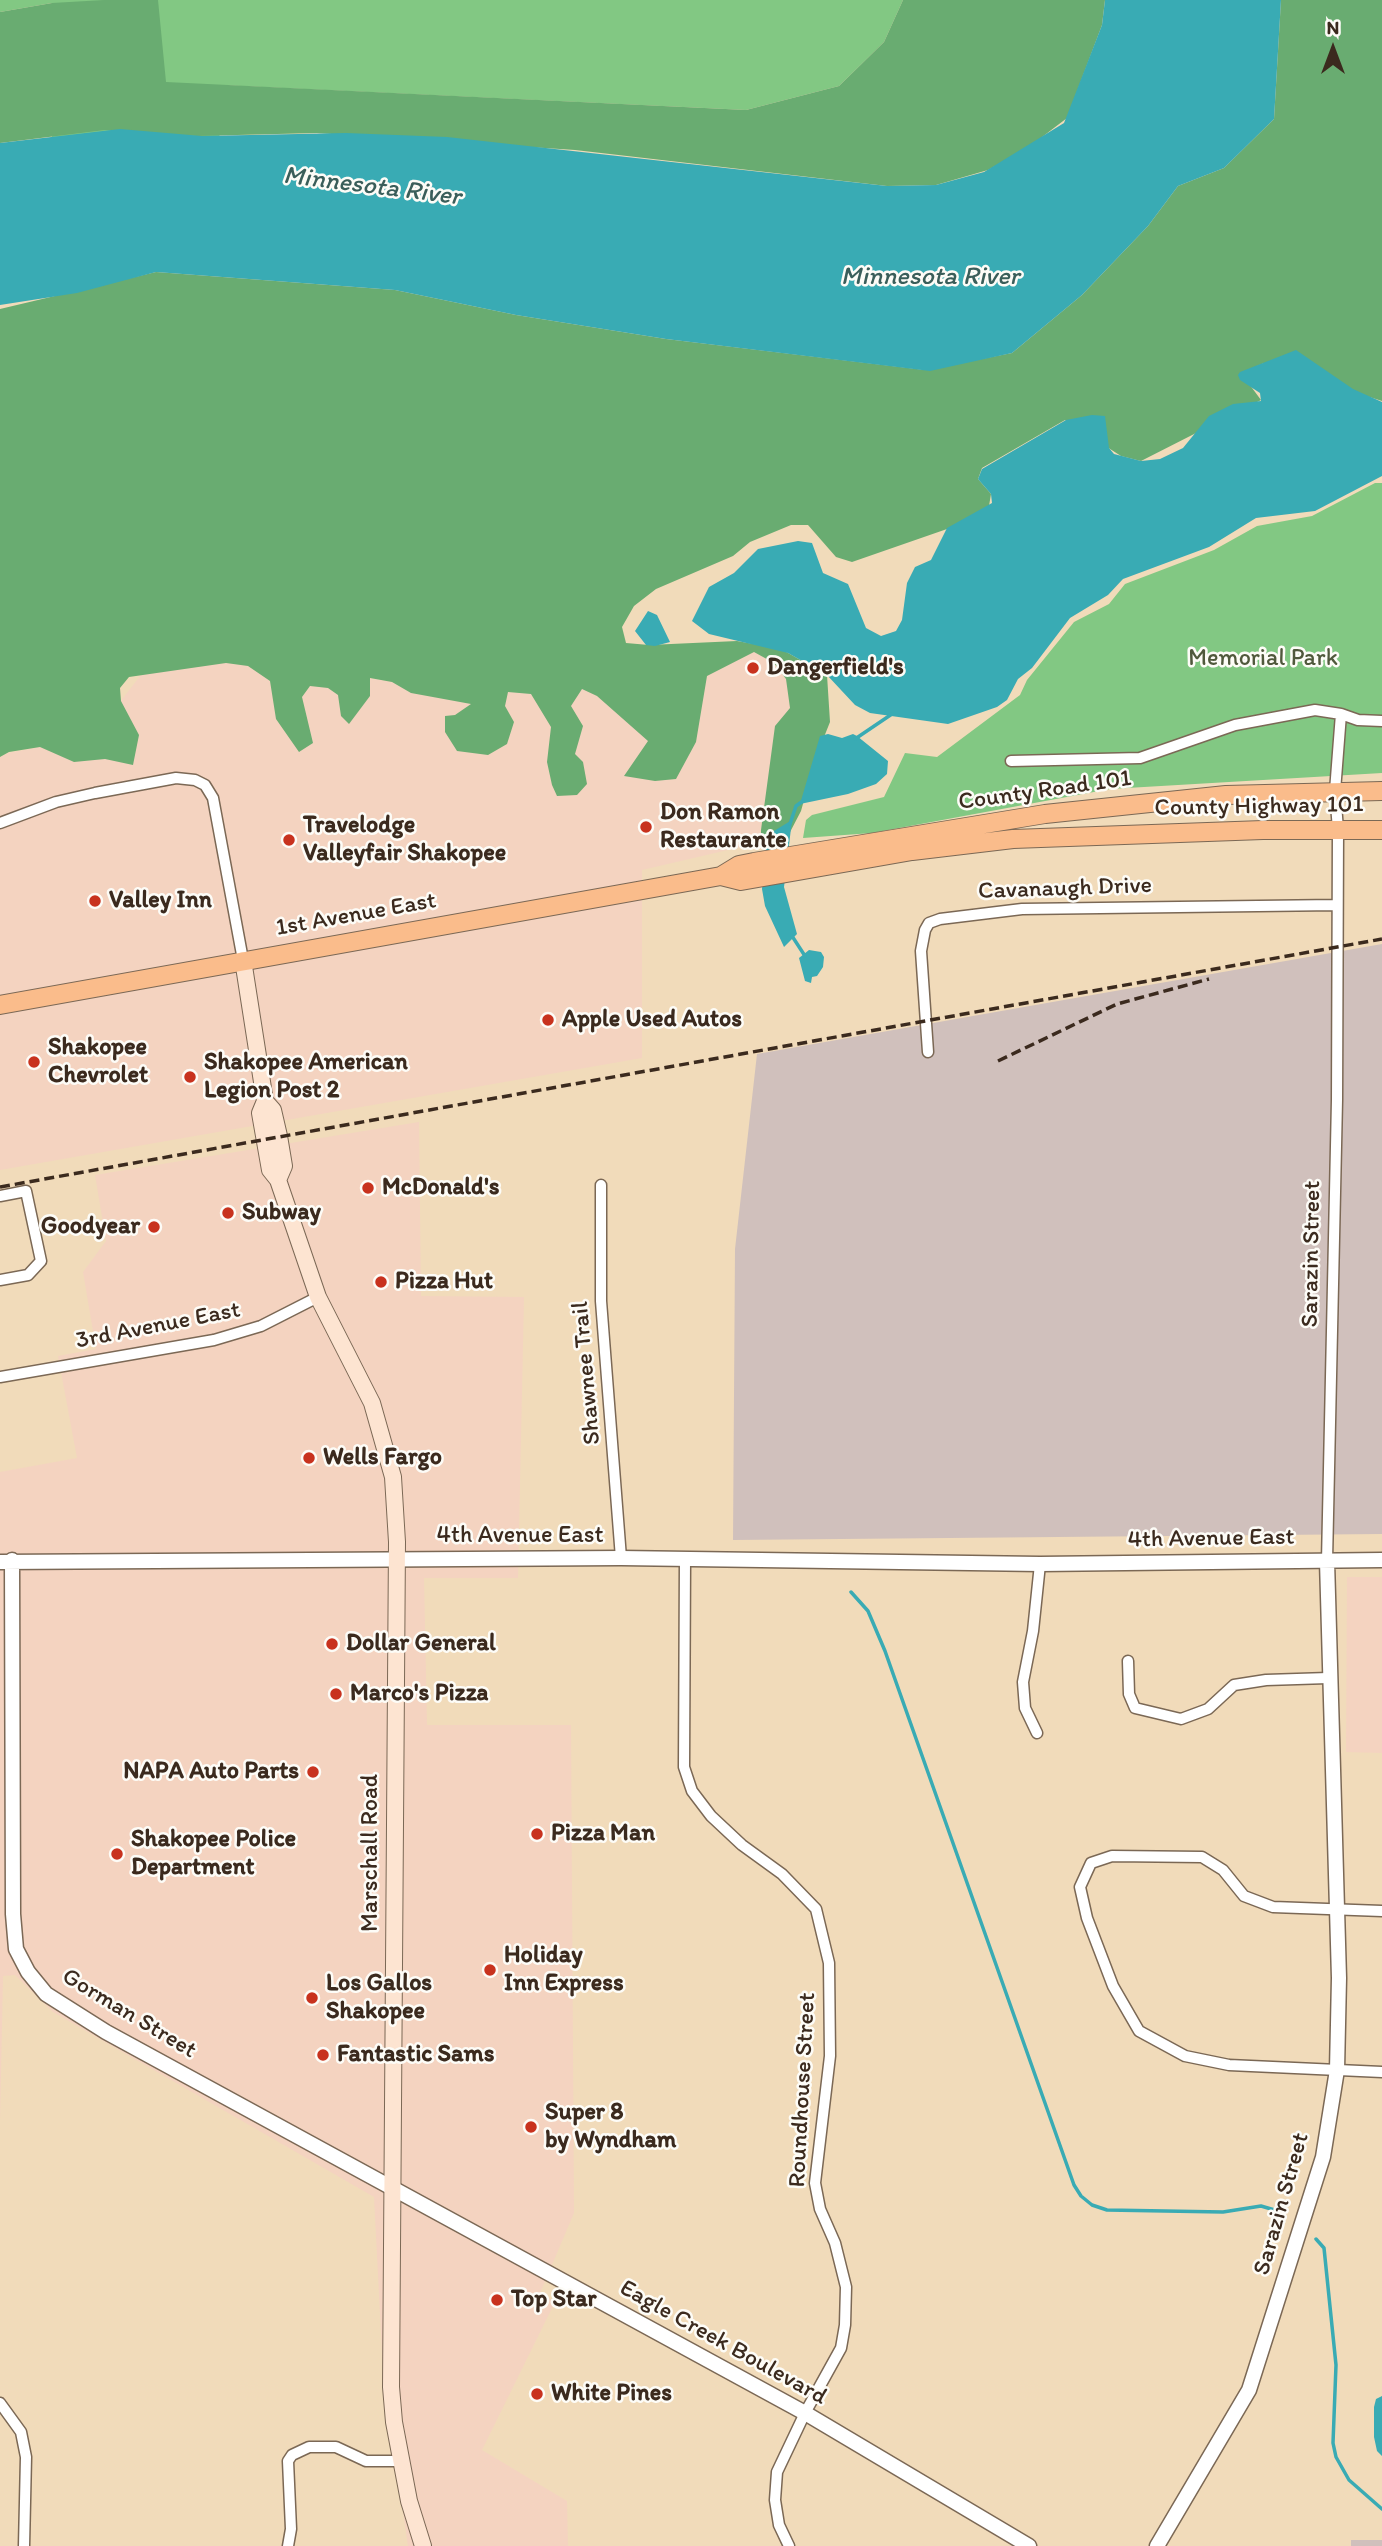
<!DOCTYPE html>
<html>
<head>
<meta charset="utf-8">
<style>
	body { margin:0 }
	#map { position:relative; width:1382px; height:2546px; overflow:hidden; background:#f1dbba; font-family:Itim,sans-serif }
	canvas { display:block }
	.north { position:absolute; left:1298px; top:14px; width:70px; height:70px; -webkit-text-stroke:5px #fdfcf7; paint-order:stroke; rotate:0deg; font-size:19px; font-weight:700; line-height:28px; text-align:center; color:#3b2a1e }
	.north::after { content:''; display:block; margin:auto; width:24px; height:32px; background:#3b2a1e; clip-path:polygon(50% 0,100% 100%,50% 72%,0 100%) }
</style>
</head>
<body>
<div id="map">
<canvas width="1382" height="2546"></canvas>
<div class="north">N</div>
</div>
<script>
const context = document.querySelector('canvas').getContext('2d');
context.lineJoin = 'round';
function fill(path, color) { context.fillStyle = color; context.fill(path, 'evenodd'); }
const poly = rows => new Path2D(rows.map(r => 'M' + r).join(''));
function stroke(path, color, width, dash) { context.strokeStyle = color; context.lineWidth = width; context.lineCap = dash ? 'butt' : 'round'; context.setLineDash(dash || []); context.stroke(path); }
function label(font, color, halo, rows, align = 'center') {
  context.font = font + ' Itim,sans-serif'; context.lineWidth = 5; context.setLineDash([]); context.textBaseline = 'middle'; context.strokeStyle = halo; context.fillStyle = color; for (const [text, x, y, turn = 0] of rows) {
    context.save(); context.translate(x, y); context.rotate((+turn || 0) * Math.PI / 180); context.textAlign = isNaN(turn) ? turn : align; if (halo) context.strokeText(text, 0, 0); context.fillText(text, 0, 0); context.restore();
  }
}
const built = poly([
	[726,642,819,670,816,757,788,836,642,870,642,1058,0,1170,0,757,8,753,93,737,164,645,475,695],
	[419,1122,421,1296,524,1297,518,1578,424,1578,427,1725,571,1725,574,2213,540,2293,555,2302,482,2450,567,2501,568,2546,408,2546,383,2372,374,2197,53,2012,15,1975,3,1976,0,2122,0,1472,77,1458,58,1356,96,1349,83,1272,106,1241,95,1175],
	[1347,1577,1382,1577,1382,1753,1346,1752]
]);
const industrial = poly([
	[1382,944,1382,1534,733,1540,735,1249,757,1054],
	[1351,2540,1382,2540,1382,2546,1351,2546]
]);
const green = poly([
	[0,0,903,0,884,42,839,86,746,110,220,85,219,178,52,181,52,3,0,12],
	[1375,483,1382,483,1382,773,1110,789,872,833,803,838,806,820,812,815,884,797,905,753,937,757,1020,695,1027,680,1074,622,1109,604,1125,584,1214,550,1257,526,1312,516]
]);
const forest = poly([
	[104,0,158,0,166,82,746,110,839,86,884,42,903,0,1105,0,1102,25,1067,118,1029,147,988,170,936,185,887,186,575,150,317,133,197,136,105,130,0,143,0,12,52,3],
	[1281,0,1382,0,1382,401,1264,363,1241,373,1261,400,1141,461,1121,456,1065,420,982,468,978,479,991,494,989,506,947,529,852,562,836,557,808,525,791,525,750,542,733,556,656,589,634,606,622,627,626,643,649,645,737,641,781,649,827,675,830,722,816,757,801,811,788,836,761,837,761,830,775,726,790,708,786,679,774,663,754,652,707,676,696,742,676,779,655,781,624,776,648,741,597,696,582,689,571,706,583,726,575,754,583,762,587,784,577,795,557,796,552,785,547,762,551,727,531,694,508,692,505,706,514,722,507,744,488,755,457,751,445,732,445,716,455,715,471,704,411,693,392,682,370,678,370,696,349,724,341,716,338,695,328,688,310,686,302,697,313,743,299,752,276,719,270,681,248,666,226,663,129,677,120,688,121,701,139,735,133,765,105,759,74,762,40,747,9,752,0,757,0,309,156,272,395,290,516,315,666,339,925,370,1012,353,1082,295,1148,226,1178,186,1224,168,1274,119]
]);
const water = poly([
	[1105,0,1281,0,1274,119,1224,168,1178,186,1148,226,1082,295,1012,353,930,371,666,339,516,315,395,290,156,272,77,293,0,305,0,143,120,129,202,136,346,133,447,137,887,186,936,185,984,172,1064,123,1102,25],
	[1296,350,1353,389,1382,402,1382,476,1315,511,1256,518,1209,547,1123,579,1108,595,1070,618,1032,668,1018,679,1007,700,997,707,948,724,870,713,855,705,827,675,788,653,709,634,692,621,709,587,734,573,758,549,798,541,812,543,823,573,848,584,866,628,881,636,896,631,902,620,907,583,915,567,931,560,947,528,992,503,991,494,978,479,982,469,1066,420,1092,415,1105,416,1109,448,1114,454,1141,461,1160,459,1183,448,1209,416,1233,404,1261,401,1260,393,1240,380,1238,375,1240,372],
	[648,611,657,615,670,642,655,646,646,645,635,631],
	[828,734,842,738,853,734,857,736,888,761,887,774,876,784,848,794,800,804,820,736],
	[792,820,784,887,797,934,784,947,765,906,762,889,767,840,769,834],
	[809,950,821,952,824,957,823,967,817,976,812,977,811,983,805,981,799,958],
	[1382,2396,1382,2456,1377,2451,1374,2437,1374,2407,1376,2399]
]);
const stream = poly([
	[855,739,892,714],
	[790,824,796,806,803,801],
	[792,936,805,956],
	[851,1592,868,1611,885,1651,1074,2185,1081,2196,1092,2205,1107,2210,1223,2212,1261,2206,1278,2211],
	[1316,2239,1324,2248,1336,2365,1333,2443,1336,2457,1349,2480,1382,2509]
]);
const minor = poly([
	[1341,714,1358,720,1382,721],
	[1011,761,1140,758,1235,725,1315,710,1341,714,1335,791,1338,830,1337,1100,1327,1561],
	[0,823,56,802,95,793,176,778,195,780,205,785,213,798,243,960],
	[928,1052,921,951,925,930,929,923,940,919,1022,909,1336,905],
	[601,1185,601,1301,621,1558],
	[0,1196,26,1191,41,1261,28,1275,0,1280],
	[0,1377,214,1340,261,1326,318,1297],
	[685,1559,684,1767,692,1791,711,1816,742,1845,782,1874,816,1909,829,1963,830,2056,815,2183,820,2209,835,2243,846,2287,845,2325,841,2348,805,2413,777,2472,775,2500,779,2525,789,2546],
	[1128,1661,1129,1694,1135,1708,1181,1719,1208,1709,1234,1685,1266,1680,1328,1678],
	[1037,1733,1025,1708,1023,1682,1033,1631,1040,1564],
	[1382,1911,1273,1907,1244,1896,1223,1870,1202,1857,1112,1856,1091,1863,1080,1887,1087,1918,1113,1986,1139,2031,1185,2056,1229,2065,1382,2072],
	[0,2403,21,2432,26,2457,24,2546],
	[288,2546,291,2529,288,2461,292,2455,309,2447,336,2447,366,2461,401,2461]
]);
const tertiary = poly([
	[12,1560,13,1914,16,1949,28,1972,46,1994,106,2032,805,2413,1029,2546],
	[0,1562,621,1558,1040,1564,1382,1560],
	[1157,2546,1249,2390,1323,2157,1337,2070,1339,1978,1327,1561]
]);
const secondary = poly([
	[243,960,265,1101,260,1113,270,1170,278,1180,318,1297,372,1403,393,1477,397,1542,391,2387,394,2422,409,2501,423,2546],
	[265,1101,273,1110,279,1136,284,1166,278,1180]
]);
const primary = poly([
	[721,876,741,881,912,851,1013,839,1263,830,1382,830],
	[0,1005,721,876,739,865,754,862,1045,814,1226,795,1382,791]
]);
const rail = poly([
	[998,1061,1117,1004,1209,979],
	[0,1187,1382,939]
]);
const markers = [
	[753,668,7,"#c8321e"],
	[646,827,7,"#c8321e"],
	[289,840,7,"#c8321e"],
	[95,901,7,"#c8321e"],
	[548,1020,7,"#c8321e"],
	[34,1062,7,"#c8321e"],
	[190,1077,7,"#c8321e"],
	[368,1188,7,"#c8321e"],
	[228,1213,7,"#c8321e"],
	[154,1227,7,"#c8321e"],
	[381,1282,7,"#c8321e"],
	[309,1458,7,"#c8321e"],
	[332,1644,7,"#c8321e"],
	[336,1694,7,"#c8321e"],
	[313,1772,7,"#c8321e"],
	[537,1834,7,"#c8321e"],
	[117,1854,7,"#c8321e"],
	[490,1970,7,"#c8321e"],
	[312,1998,7,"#c8321e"],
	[323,2055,7,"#c8321e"],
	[531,2127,7,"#c8321e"],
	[497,2300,7,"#c8321e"],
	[537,2394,7,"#c8321e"]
];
const parkNames = [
	["Memorial Park",1263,659]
];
const poiNames = [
	["Dangerfield's",767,668],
	["Don Ramon",660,813],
	["Restaurante",660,841],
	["Travelodge",303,826],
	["Valleyfair Shakopee",303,854],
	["Valley Inn",109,901],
	["Apple Used Autos",562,1020],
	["Shakopee",48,1048],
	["Chevrolet",48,1076],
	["Shakopee American",204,1063],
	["Legion Post 2",204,1091],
	["McDonald's",382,1188],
	["Subway",242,1213],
	["Goodyear",140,1227,"right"],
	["Pizza Hut",395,1282],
	["Wells Fargo",323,1458],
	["Dollar General",346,1644],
	["Marco's Pizza",350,1694],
	["NAPA Auto Parts",299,1772,"right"],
	["Pizza Man",551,1834],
	["Shakopee Police",131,1840],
	["Department",131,1868],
	["Holiday",504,1956],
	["Inn Express",504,1984],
	["Los Gallos",326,1984],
	["Shakopee",326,2012],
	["Fantastic Sams",337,2055],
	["Super 8",545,2113],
	["by Wyndham",545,2141],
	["Top Star",511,2300],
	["White Pines",551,2394]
];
const streetNames = [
	["County Road 101",1045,791,-8],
	["County Highway 101",1259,807,-1],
	["Cavanaugh Drive",1065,889,-2],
	["1st Avenue East",356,915,-10],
	["Sarazin Street",1312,1254,-89],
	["3rd Avenue East",158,1326,-11],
	["Shawnee Trail",587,1373,-95],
	["4th Avenue East",520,1536],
	["4th Avenue East",1211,1539,-1],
	["Marschall Road",371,1853,-90],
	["Gorman Street",129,2014,31],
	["Roundhouse Street",803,2090,-87],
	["Sarazin Street",1282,2204,-74],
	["Eagle Creek Boulevard",723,2343,29]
];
const waterNames = [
	["Minnesota River",372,187,7],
	["Minnesota River",930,277]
];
fill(built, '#f4d3c0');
fill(industrial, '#d0c0bc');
fill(green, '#82c883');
fill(forest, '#69ac71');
fill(water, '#39abb4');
stroke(stream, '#39abb4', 3.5);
stroke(minor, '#7b6855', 13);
stroke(tertiary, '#7b6855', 17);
stroke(secondary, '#7b6855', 18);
stroke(primary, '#7b6855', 20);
stroke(minor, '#fff', 10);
stroke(tertiary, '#fff', 14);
stroke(secondary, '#fde4d1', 16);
stroke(primary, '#fabc8b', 18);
stroke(rail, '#3b2a1e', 3.5, [10, 5]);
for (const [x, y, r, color] of markers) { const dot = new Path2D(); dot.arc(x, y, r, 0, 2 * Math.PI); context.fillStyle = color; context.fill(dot); stroke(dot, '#fdfcf7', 2.5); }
label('24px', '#50593c', '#fdfcf7', parkNames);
label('bold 24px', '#3b2a1e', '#fdfcf7', poiNames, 'left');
label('24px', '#3b2a1e', '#fdfcf7', streetNames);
label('italic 26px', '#3a5e5a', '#fdfcf7', waterNames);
</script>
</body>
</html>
